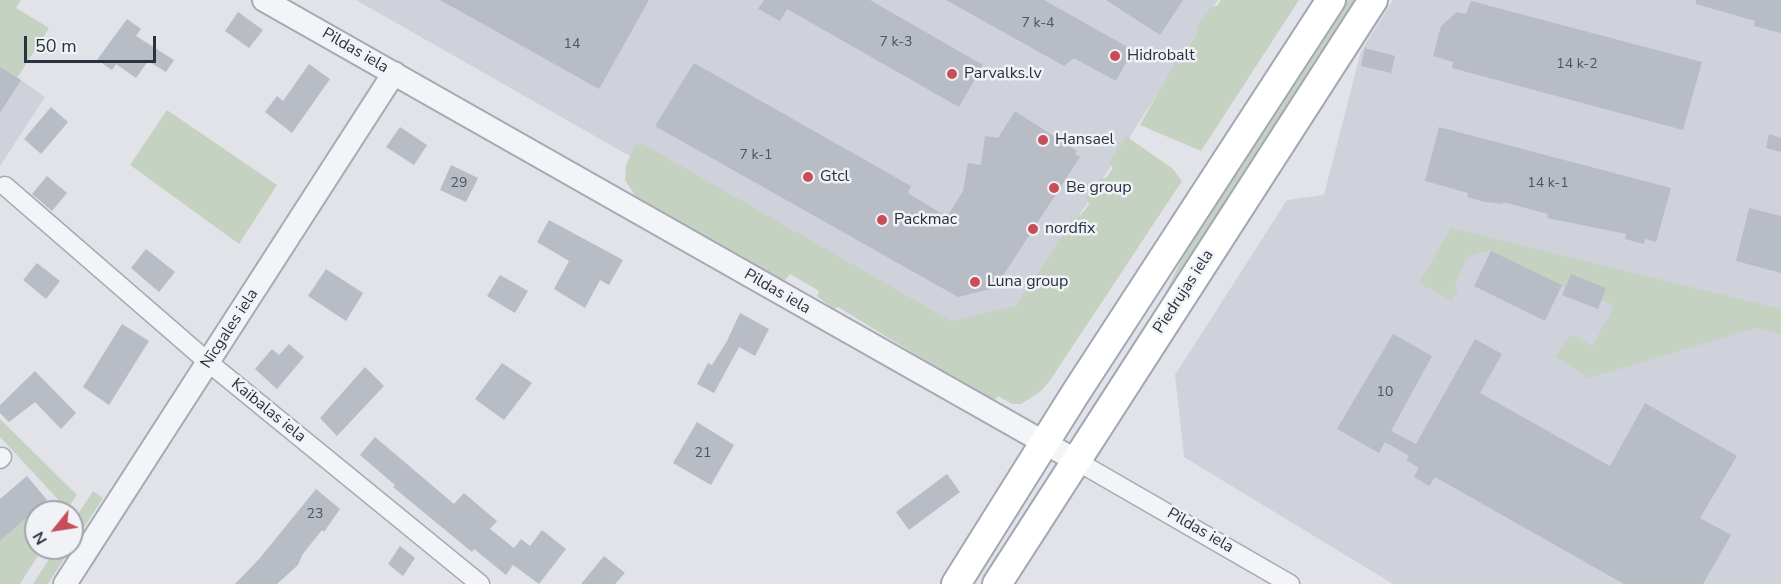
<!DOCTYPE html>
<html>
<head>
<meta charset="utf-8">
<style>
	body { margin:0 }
	#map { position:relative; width:1781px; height:584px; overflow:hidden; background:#e1e3e9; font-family:"Nunito Sans",sans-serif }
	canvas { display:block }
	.north { position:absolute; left:24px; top:500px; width:60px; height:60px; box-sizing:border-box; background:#f0f2f6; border:2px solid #a1a5ad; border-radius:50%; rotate:240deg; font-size:16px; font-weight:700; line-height:24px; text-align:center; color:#2a313f }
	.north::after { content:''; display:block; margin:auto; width:21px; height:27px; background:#c74d58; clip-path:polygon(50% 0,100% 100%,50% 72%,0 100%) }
	.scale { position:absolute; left:24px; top:36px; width:132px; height:27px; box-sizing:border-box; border:3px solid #2a313f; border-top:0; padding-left:8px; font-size:18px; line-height:21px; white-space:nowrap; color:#2a313f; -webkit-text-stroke:4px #f0f2f6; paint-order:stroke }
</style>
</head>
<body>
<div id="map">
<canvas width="1781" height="584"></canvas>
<div class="north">N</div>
<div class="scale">50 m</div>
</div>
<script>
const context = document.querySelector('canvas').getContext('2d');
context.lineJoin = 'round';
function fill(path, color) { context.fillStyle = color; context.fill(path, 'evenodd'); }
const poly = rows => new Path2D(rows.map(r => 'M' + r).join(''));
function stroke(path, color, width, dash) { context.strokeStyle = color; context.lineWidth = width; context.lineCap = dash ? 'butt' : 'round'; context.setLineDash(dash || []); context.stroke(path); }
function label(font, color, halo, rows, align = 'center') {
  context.font = font + ' "Nunito Sans",sans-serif'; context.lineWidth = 5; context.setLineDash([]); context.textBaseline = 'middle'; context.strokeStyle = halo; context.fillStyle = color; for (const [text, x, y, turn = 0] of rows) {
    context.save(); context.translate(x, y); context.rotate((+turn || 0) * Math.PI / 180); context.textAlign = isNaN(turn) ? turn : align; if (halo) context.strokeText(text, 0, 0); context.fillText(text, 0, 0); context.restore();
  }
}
const built = poly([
	[356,0,1218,0,1018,310,942,334],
	[1393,0,1781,0,1781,584,1393,584,1184,457,1175,375,1287,200,1324,195,1361,51],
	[0,65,45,97,0,166]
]);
const green = poly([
	[0,0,21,0,16,8,49,28,17,78,0,67],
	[1221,0,1299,0,1201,151,1140,125,1181,52,1186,50,1196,35,1197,28,1211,7,1217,6],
	[1345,0,1361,0,1101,404,1098,400,1159,306,1193,236],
	[167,110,277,185,239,244,130,165],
	[1126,136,1173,169,1182,181,1049,382,1041,391,1021,404,1012,404,998,396,993,402,838,307,834,309,817,296,819,291,790,274,785,280,774,277,637,199,625,180,626,166,635,145,643,144,951,321,1016,306,1073,218,1081,215,1089,204,1086,197,1099,179,1106,178,1113,168,1109,161],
	[1451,228,1781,309,1781,335,1756,328,1589,378,1555,357,1572,334,1592,346,1614,306,1601,299,1606,288,1571,274,1565,287,1490,251,1477,253,1466,259,1455,286,1458,291,1452,301,1419,283],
	[0,419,77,495,67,509,0,437],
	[93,491,103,498,72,546,72,523],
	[47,500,58,512,36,512,36,548,43,548,20,584,0,584,0,541],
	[56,548,71,548,48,584,33,584]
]);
const building = poly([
	[440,0,649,0,599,89],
	[764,0,870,0,983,65,959,107,787,9,780,21,758,9],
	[946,0,1044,0,1133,50,1116,81,1074,58,1064,66],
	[1106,0,1183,0,1160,35],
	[1696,0,1781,0,1781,33,1754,26,1755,21,1696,4],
	[1471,1,1702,62,1683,130,1452,68,1453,62,1433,56,1441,26,1457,12,1466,14],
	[238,12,263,30,249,48,225,31],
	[127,19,141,29,136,36,174,60,166,72,148,61,136,78,116,64,112,70,97,60],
	[1365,48,1395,56,1391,73,1361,66],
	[694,63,911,186,908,193,947,217,963,191,968,163,981,165,985,136,998,138,1015,111,1077,151,1075,154,1080,157,995,288,958,297,655,126],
	[309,64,330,79,292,133,265,112,277,96,283,101],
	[0,67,21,80,0,113],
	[51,107,68,122,41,154,24,139],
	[400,127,427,145,414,165,386,147],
	[1439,127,1671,188,1656,242,1645,239,1644,244,1625,239,1626,234,1547,218,1548,214,1503,202,1503,204,1485,202,1467,197,1468,193,1425,181],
	[1769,134,1781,138,1781,152,1766,148],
	[451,165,478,178,466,202,440,190],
	[47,176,67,193,52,211,32,194],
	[1749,208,1781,216,1781,273,1736,261],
	[549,220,623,260,609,285,600,280,585,308,554,289,569,261,537,242],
	[146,249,175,272,159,292,131,268],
	[1491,251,1562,285,1545,321,1474,286],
	[37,263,60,281,46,299,23,280],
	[326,269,363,293,346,321,308,296],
	[1571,274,1606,288,1598,309,1562,295],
	[500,275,528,291,515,313,487,296],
	[740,313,769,329,755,356,739,347,714,393,697,384,708,363,712,365,727,341],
	[122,324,149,341,109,405,83,387],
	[1393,334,1432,356,1391,431,1416,444,1475,339,1502,354,1480,393,1610,466,1645,403,1737,456,1700,518,1731,535,1703,584,1624,584,1435,477,1429,486,1414,477,1419,468,1406,460,1409,456,1385,442,1379,453,1337,429],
	[289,344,304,357,277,389,255,369,272,349,279,355],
	[502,363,532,383,504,420,475,399],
	[365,367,384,386,337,436,320,418],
	[35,371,76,413,61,429,35,402,9,422,0,413,0,405],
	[697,422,734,445,711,485,673,463],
	[375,437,454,504,464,493,497,521,490,529,514,548,521,539,530,546,542,530,566,549,539,584,513,565,506,575,474,549,472,552,393,487,395,485,360,455],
	[947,474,960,492,909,530,896,512],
	[27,476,47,500,0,541,0,499],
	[316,489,340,509,324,532,322,530,302,555,298,565,277,584,235,584,260,558],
	[400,546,415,558,403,576,388,564],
	[604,556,625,573,615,584,581,584]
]);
const minor = poly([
	[5,186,208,362,480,584],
	[0,459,2,457],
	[1075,460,1290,584]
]);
const tertiary = poly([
	[264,0,1075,460],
	[65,584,394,73]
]);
const primary = poly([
	[956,584,1075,394,1331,0],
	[997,584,1373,0]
]);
const markers = [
	[1115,56,6,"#c74d58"],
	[952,74,6,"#c74d58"],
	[1043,140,6,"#c74d58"],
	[808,177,6,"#c74d58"],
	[1054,188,6,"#c74d58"],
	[882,220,6,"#c74d58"],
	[1033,229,6,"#c74d58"],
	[975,282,6,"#c74d58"]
];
const numberNames = [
	["7 k-4",1038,24],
	["7 k-3",896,43],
	["14",572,45],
	["14 k-2",1577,65],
	["7 k-1",756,156],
	["29",459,184],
	["14 k-1",1548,184],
	["10",1385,393],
	["21",703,454],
	["23",315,515]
];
const streetNames = [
	["Pildas iela",355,51,30],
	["Pildas iela",777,292,30],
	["Piedrujas iela",1184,292,-57],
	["Nīcgales iela",230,329,-57],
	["Kaibalas iela",268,411,39],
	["Pildas iela",1200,531,30]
];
const poiNames = [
	["Hidrobalt",1127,56],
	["Parvalks.lv",964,74],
	["Hansael",1055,140],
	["Gtcl",820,177],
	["Be group",1066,188],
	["Packmac",894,220],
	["nordfix",1045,229],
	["Luna group",987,282]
];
fill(built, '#cfd2da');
fill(green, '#c5d2c2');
fill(building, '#b8bcc5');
stroke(minor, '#a6aab3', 21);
stroke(tertiary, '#a6aab3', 26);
stroke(primary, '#a1a7b4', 32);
stroke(minor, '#f3f4f7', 18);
stroke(tertiary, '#f3f4f7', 22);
stroke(primary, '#fff', 28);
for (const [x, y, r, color] of markers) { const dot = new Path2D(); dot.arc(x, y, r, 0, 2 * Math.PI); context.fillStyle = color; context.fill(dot); stroke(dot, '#f0f2f6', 2); }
label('14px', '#4e5460', null, numberNames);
label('16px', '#2a313f', '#f0f2f6', streetNames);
label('16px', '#2a313f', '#f0f2f6', poiNames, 'left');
</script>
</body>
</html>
